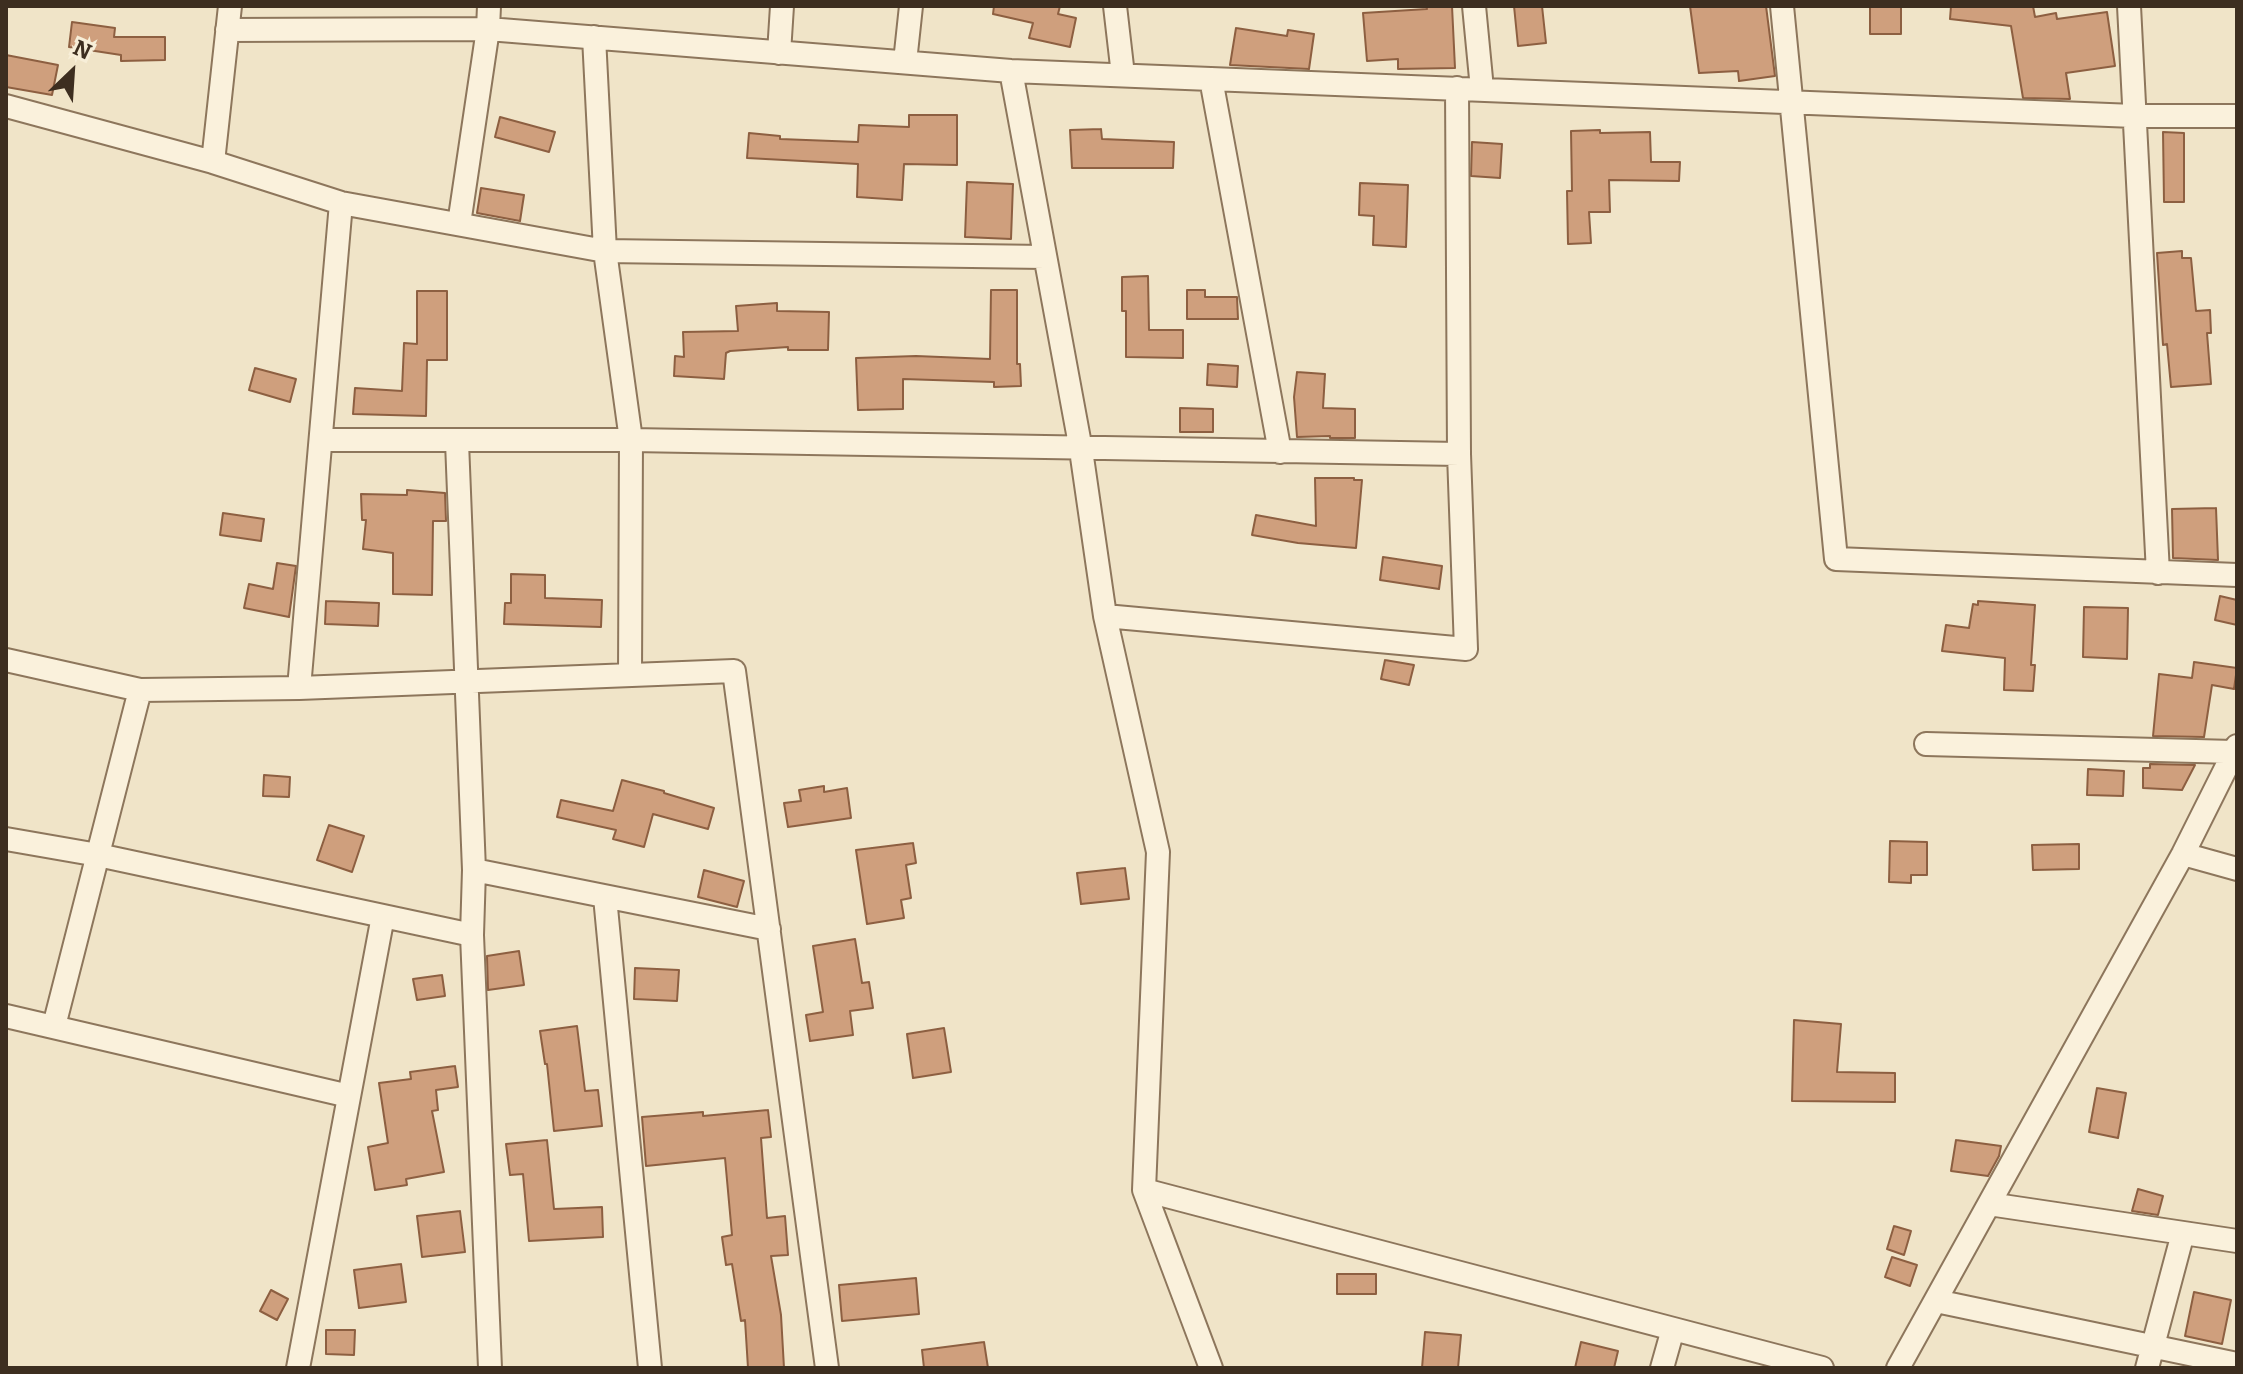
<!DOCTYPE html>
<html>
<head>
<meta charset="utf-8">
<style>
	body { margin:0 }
	#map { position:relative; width:2243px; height:1374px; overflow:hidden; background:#f0e4c8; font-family:Bitter,serif }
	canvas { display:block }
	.frame { position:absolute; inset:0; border:8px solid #3d2e20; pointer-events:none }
	.north { position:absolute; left:32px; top:32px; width:80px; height:80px; -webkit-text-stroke:6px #f7eed8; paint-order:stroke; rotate:25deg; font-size:22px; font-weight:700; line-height:32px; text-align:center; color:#3d2e20 }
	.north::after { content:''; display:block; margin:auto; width:28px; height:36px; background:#3d2e20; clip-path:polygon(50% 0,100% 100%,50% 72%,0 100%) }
</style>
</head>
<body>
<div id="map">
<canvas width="2243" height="1374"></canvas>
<div class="frame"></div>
<div class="north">N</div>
</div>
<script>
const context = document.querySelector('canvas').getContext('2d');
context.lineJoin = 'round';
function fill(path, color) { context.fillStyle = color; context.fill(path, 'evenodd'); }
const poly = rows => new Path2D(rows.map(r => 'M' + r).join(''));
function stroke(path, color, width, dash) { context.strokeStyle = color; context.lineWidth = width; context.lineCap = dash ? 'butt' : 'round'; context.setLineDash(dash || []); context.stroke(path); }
const building = poly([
	[994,6,1060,6,1058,14,1076,18,1070,47,1029,38,1033,23,993,14,994,6],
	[1426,6,1452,6,1455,68,1398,69,1398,59,1367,61,1363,13,1427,9,1426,6],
	[1514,6,1542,6,1546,43,1518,46,1514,6],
	[1690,6,1766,6,1775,76,1739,81,1738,71,1699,73,1690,6],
	[1870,6,1901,6,1901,34,1870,34,1870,6],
	[1951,6,2033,6,2035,17,2056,13,2057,19,2107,12,2115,66,2066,73,2070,99,2023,98,2011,26,1950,19,1951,6],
	[72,22,115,28,114,37,165,37,165,60,121,61,121,55,69,47,72,22],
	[1236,28,1287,36,1288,30,1314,34,1309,69,1230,65,1236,28],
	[6,55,58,65,52,95,6,87,6,55],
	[909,115,957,115,957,165,904,164,902,200,857,197,858,164,747,158,749,133,780,136,780,139,858,142,859,125,909,127,909,115],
	[500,117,555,132,549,152,495,137,500,117],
	[1101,129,1102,139,1174,142,1173,168,1072,168,1070,130,1101,129],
	[1600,130,1600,133,1650,132,1651,162,1680,162,1679,181,1609,180,1610,212,1589,212,1591,243,1568,244,1567,191,1572,191,1571,131,1600,130],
	[2163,132,2184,133,2184,202,2164,202,2163,132],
	[1472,142,1502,144,1500,178,1471,176,1472,142],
	[967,182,1013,184,1011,239,965,237,967,182],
	[1360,183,1408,185,1406,247,1373,245,1374,216,1359,215,1360,183],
	[481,188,524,195,520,221,477,213,481,188],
	[2182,251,2182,258,2191,258,2196,311,2210,310,2211,333,2207,333,2211,384,2171,387,2167,344,2163,345,2157,253,2182,251],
	[1148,276,1149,330,1183,330,1183,358,1126,357,1126,311,1122,311,1122,277,1148,276],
	[991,290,1017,290,1017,364,1020,364,1021,386,994,387,994,382,903,379,903,409,858,410,856,358,916,356,990,359,991,290],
	[1187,290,1205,290,1205,297,1237,297,1238,319,1187,319,1187,290],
	[417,291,447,291,447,360,427,360,426,416,353,414,355,388,402,391,404,343,417,344,417,291],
	[777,303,777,311,829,312,828,350,788,350,788,347,730,351,726,353,724,379,674,376,675,356,684,357,683,332,738,331,736,306,777,303],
	[1208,364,1238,366,1237,387,1207,385,1208,364],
	[255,368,296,379,290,402,249,390,255,368],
	[1297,372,1325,374,1323,408,1355,409,1355,438,1330,438,1330,436,1297,437,1294,397,1297,372],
	[1180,408,1213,409,1213,432,1180,432,1180,408],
	[1315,478,1354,478,1354,480,1362,480,1356,548,1298,543,1252,535,1256,515,1316,526,1315,478],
	[407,490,445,493,446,521,433,521,432,595,393,594,393,553,363,549,366,520,362,520,361,494,407,495,407,490],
	[2216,508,2218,560,2173,558,2172,509,2216,508],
	[223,513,264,519,261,541,220,535,223,513],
	[1383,557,1442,566,1439,589,1380,580,1383,557],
	[277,563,296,566,289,617,244,608,249,584,273,589,277,563],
	[511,574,545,575,545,598,602,600,601,627,504,624,505,603,511,603,511,574],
	[2220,596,2237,600,2237,625,2215,620,2220,596],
	[326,601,379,603,378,626,325,624,326,601],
	[1978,601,2035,605,2031,665,2035,665,2033,691,2004,690,2005,658,1942,651,1946,625,1969,628,1973,604,1978,605,1978,601],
	[2084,607,2128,608,2127,659,2083,657,2084,607],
	[1385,660,1414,665,1409,685,1381,679,1385,660],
	[2194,662,2237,668,2234,689,2212,685,2204,737,2153,736,2159,674,2192,678,2194,662],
	[2150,764,2195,765,2182,790,2143,788,2143,768,2150,768,2150,764],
	[2088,769,2124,771,2123,796,2087,795,2088,769],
	[264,775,290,777,289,797,263,796,264,775],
	[622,780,664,791,664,793,714,808,708,829,653,814,644,847,613,839,616,830,557,817,561,800,613,811,622,780],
	[824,786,824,792,847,788,851,818,788,827,784,803,801,801,799,790,824,786],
	[329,825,364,836,352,872,317,860,329,825],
	[1890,841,1927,842,1927,875,1911,875,1911,883,1889,882,1890,841],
	[913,843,916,863,906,865,911,898,901,900,904,918,867,924,856,850,913,843],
	[2079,844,2079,869,2033,870,2032,845,2079,844],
	[1125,868,1129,899,1081,904,1077,873,1125,868],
	[704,870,744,881,737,907,698,897,704,870],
	[855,939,862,983,869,982,873,1008,850,1011,853,1035,810,1041,806,1015,823,1012,813,946,855,939],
	[519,951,524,985,488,990,487,956,519,951],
	[635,968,679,970,677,1001,634,999,635,968],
	[442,975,445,996,417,1000,413,979,442,975],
	[1794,1020,1841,1024,1837,1072,1895,1073,1895,1102,1792,1101,1794,1020],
	[577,1026,585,1091,598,1090,602,1126,554,1131,547,1064,545,1064,540,1031,577,1026],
	[944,1028,951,1072,913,1078,907,1034,944,1028],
	[455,1066,458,1087,436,1090,438,1110,432,1111,444,1172,406,1179,407,1185,375,1190,368,1147,388,1143,379,1083,411,1079,410,1072,455,1066],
	[2097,1088,2126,1093,2118,1138,2089,1132,2097,1088],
	[768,1110,771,1137,761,1138,767,1218,785,1216,788,1255,771,1256,781,1315,784,1368,748,1368,745,1320,741,1321,732,1264,726,1265,722,1237,732,1235,725,1158,646,1166,642,1117,703,1112,703,1116,768,1110],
	[547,1140,554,1209,602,1207,603,1237,529,1241,523,1174,510,1175,506,1144,547,1140],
	[1956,1140,2001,1146,1999,1156,1988,1176,1951,1171,1956,1140],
	[2138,1189,2163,1196,2158,1215,2132,1211,2138,1189],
	[460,1211,465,1252,422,1257,417,1216,460,1211],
	[1894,1226,1911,1231,1904,1255,1887,1249,1894,1226],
	[1892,1257,1917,1265,1910,1286,1885,1277,1892,1257],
	[401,1264,406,1302,359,1308,354,1270,401,1264],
	[1337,1274,1376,1274,1376,1294,1337,1294,1337,1274],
	[916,1278,919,1314,842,1321,839,1285,916,1278],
	[271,1290,288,1299,277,1320,260,1311,271,1290],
	[2194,1292,2231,1300,2222,1344,2185,1336,2194,1292],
	[326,1330,355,1330,354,1355,326,1354,326,1330],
	[1425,1332,1461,1335,1458,1368,1422,1368,1425,1332],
	[984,1342,988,1368,924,1368,922,1350,984,1342],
	[1581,1342,1618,1351,1614,1368,1575,1368,1581,1342]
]);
const minor = poly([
	[1115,6,1123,75],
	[1474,6,1482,89],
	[1782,6,1836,559,2237,575],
	[2129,6,2158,573],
	[227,30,488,29,1011,71,2134,116,2237,116],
	[594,37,605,251,631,440,630,675],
	[779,53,782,6],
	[905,62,911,6],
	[1011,71,1081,450,1105,616,1158,852,1144,1190,1211,1368],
	[1211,79,1280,452],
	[6,106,213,162,341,203,605,251,1045,257],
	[213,162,230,6],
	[459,224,488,29,489,6],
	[322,440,631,440,1459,454],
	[457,442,474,870,472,935,490,1368],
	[1105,616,1466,649,1459,454,1457,88],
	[6,660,140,690,299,688,734,671,827,1368],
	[299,688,341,203],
	[1926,744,2234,752],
	[6,839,98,855,472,935],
	[2183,854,2237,869],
	[474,870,769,929],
	[605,897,650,1368],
	[6,1016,349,1096],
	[54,1026,140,690],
	[1144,1190,1822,1368],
	[1989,1204,2237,1241],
	[1936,1301,2237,1364],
	[298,1368,383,916],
	[1662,1368,1673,1329],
	[1898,1368,2183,854,2237,746],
	[2147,1368,2183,1233]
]);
fill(building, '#cf9f7d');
stroke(building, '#8d5f41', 2);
stroke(minor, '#8d765c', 26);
stroke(minor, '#faf1dc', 22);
</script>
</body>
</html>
